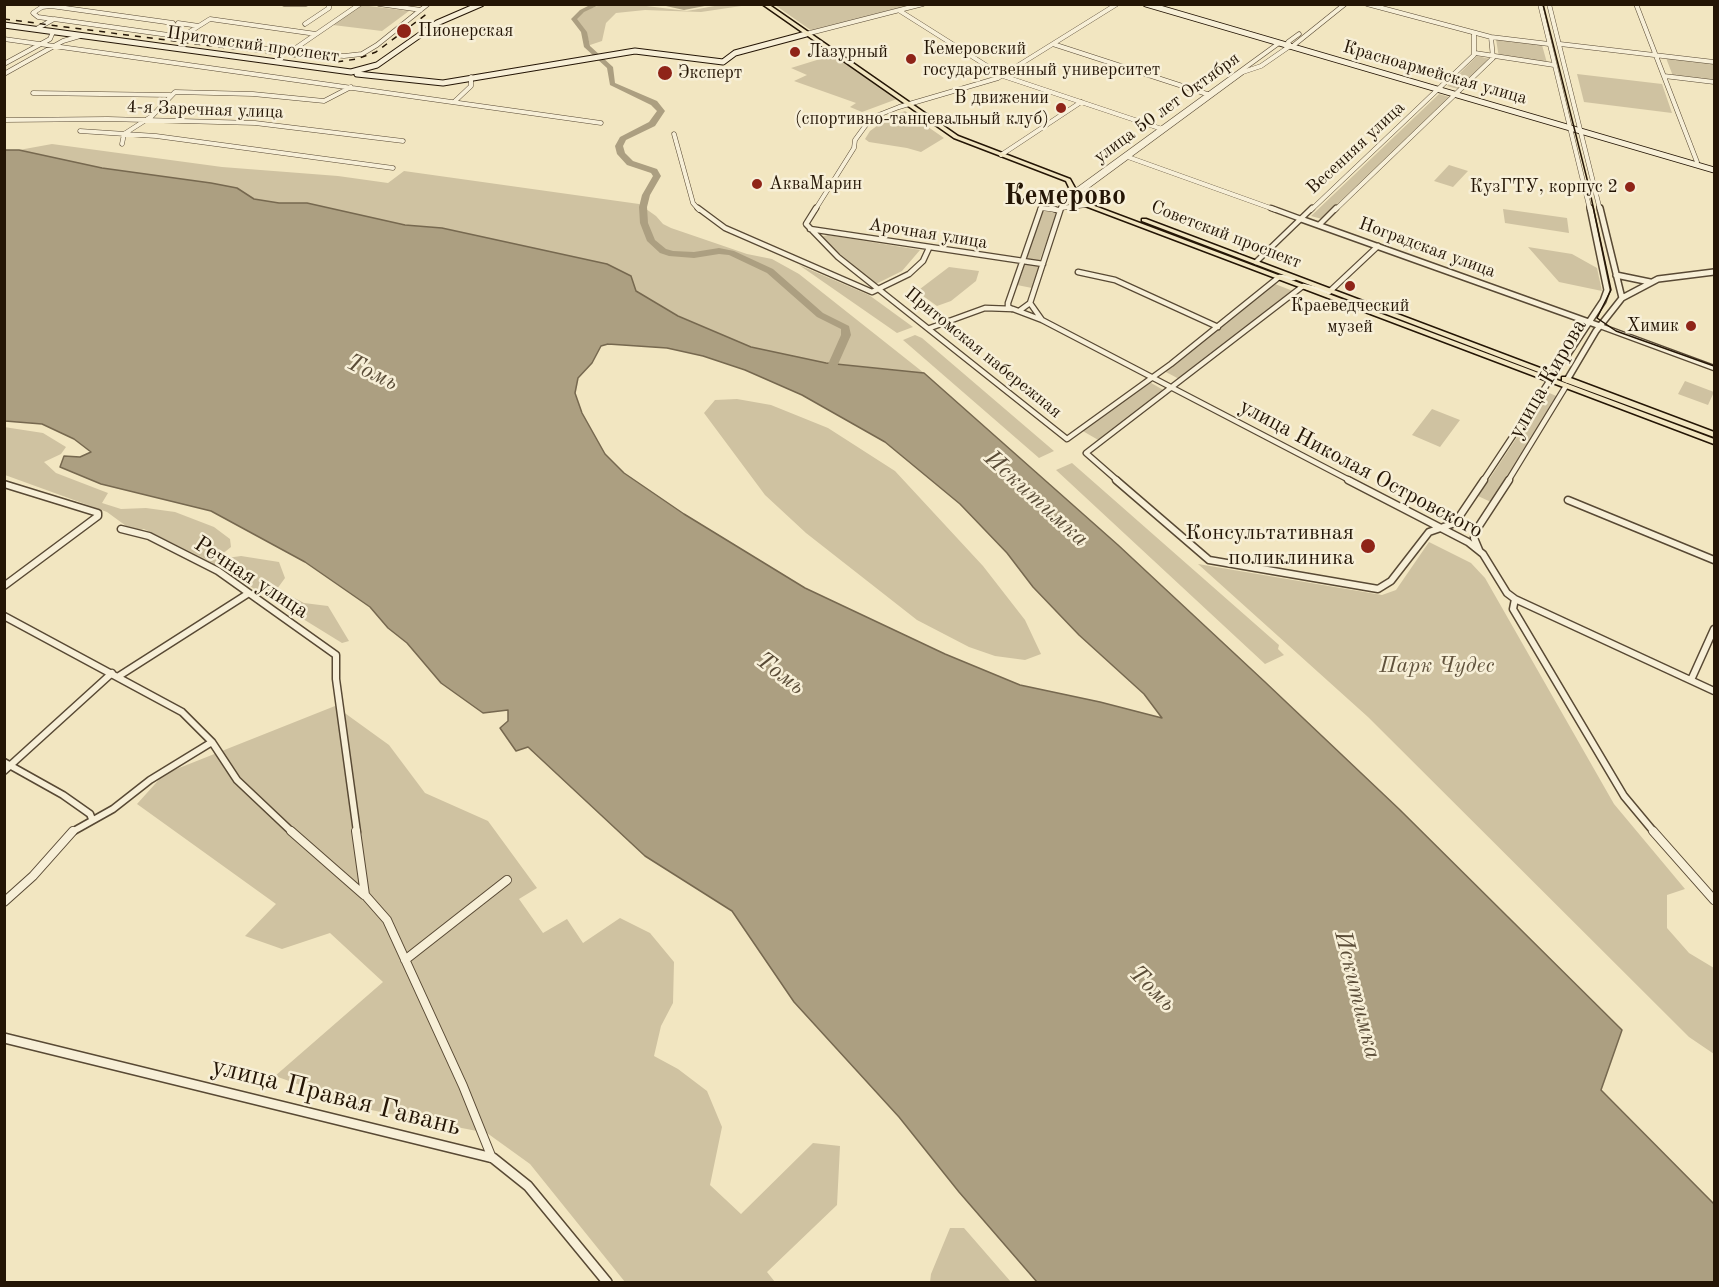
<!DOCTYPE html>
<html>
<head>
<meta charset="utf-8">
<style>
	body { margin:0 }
	#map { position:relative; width:1719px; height:1287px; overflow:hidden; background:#f2e6c1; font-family:"Old Standard TT",serif }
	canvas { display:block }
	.frame { position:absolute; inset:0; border:6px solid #241505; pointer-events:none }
</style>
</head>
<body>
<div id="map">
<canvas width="1719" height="1287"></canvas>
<div class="frame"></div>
</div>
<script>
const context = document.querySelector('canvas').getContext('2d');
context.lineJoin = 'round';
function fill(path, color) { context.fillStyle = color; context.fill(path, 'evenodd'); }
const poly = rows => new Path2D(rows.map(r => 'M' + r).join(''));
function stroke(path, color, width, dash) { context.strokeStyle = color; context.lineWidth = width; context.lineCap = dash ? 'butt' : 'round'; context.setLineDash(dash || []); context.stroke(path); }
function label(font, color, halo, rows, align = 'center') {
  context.font = font + ' "Old Standard TT",serif'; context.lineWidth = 5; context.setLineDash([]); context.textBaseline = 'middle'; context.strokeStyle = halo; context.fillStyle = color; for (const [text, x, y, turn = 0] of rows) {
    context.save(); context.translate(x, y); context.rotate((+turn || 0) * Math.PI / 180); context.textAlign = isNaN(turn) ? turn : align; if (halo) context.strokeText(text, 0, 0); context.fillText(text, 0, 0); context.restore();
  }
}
const green = poly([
	[604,4,638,5,687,11,720,5,748,5,701,12,645,10,616,13,606,23,602,41,590,45,586,32,574,20,585,10],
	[361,5,409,11,382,31,333,25],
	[775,5,910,5,812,31],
	[1496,39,1542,45,1547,63,1499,58],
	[833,55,897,99,862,112,850,107,856,103,794,81,807,75,791,68],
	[1477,56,1490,59,1458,89,1447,86],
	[1666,58,1714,63,1714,81,1673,76],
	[1577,74,1662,84,1672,113,1584,102],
	[1439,94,1449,97,1322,219,1311,216],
	[905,111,944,138,921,152,907,148,869,142,865,139,870,131,889,117],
	[52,144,222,167,338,176,388,183,404,171,639,204,656,216,663,224,671,228,747,254,772,259,799,274,924,373,826,363,751,347,679,316,636,291,607,264,442,228,405,225,307,203,279,203,254,199,237,188,101,168,19,150],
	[1449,165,1468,171,1453,187,1434,181],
	[1503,209,1567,218,1569,233,1505,223],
	[1043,211,1057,213,1039,262,1025,260],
	[828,235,920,250,902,271,876,284,820,237],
	[1528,247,1572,254,1597,268,1602,291,1559,282],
	[1025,264,1039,266,1032,288,1017,285],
	[799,265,869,295,913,327,897,333],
	[949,267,979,271,976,281,951,301,937,306,919,293,920,289],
	[1275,284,1293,291,1181,380,1164,371],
	[915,335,922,338,1054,451,1039,458,903,340],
	[1146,380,1165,391,1100,441,1081,430],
	[1685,381,1714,392,1708,405,1678,394],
	[1547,392,1561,398,1493,503,1478,496],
	[737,399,771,405,828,428,895,471,983,566,1025,620,1041,654,1025,660,995,656,969,647,917,620,806,533,765,495,704,413,715,400],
	[1432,409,1460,420,1440,447,1412,435],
	[4,427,43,433,66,447,61,454,44,462,56,473,108,493,102,503,121,509,146,508,175,512,214,527,230,539,231,547,221,555,227,558,241,556,279,562,285,578,277,589,304,603,328,606,349,641,342,643,209,561,144,529,133,531,107,512,5,475],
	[1072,463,1279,645,1278,649,1284,655,1265,664,1056,470],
	[1429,542,1471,563,1485,578,1614,804,1685,889,1667,895,1667,928,1689,953,1714,968,1714,1054,1689,1037,1368,717,1198,564,1382,595,1396,590],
	[335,706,389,745,425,793,488,821,537,888,519,899,543,933,567,919,583,943,620,918,650,933,674,962,673,1003,661,1026,654,1056,678,1069,707,1091,722,1127,710,1185,741,1214,813,1143,840,1146,837,1205,767,1272,775,1282,625,1282,530,1164,487,1133,371,1110,275,1076,383,982,330,933,282,949,245,936,276,904,137,804,164,774],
	[950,1228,964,1228,1011,1282,930,1282,931,1274]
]);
const water = poly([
	[5,150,19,150,102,168,211,183,237,188,254,199,279,203,307,203,405,225,442,228,607,264,631,276,636,291,678,316,751,347,826,363,924,373,1118,545,1265,682,1399,809,1622,1030,1601,1090,1714,1204,1714,1282,1037,1282,959,1192,899,1117,794,1002,732,911,645,856,528,747,516,751,500,728,508,721,508,710,483,713,441,683,407,643,388,628,370,607,305,562,211,511,101,484,60,467,64,456,80,457,91,452,74,439,42,424,5,421,5,150],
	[608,344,667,348,703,356,745,370,802,395,885,442,960,504,1007,553,1033,587,1079,635,1144,694,1162,718,1100,702,1020,685,945,654,805,588,684,514,624,473,605,454,582,413,575,393,578,378,592,363,601,346,608,344]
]);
const river = poly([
	[592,4,601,4,584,12,577,19,587,32,590,46,613,67,615,83,657,101,665,111,655,126,626,140,623,146,625,153,633,161,657,169,661,176,650,195,647,207,648,223,655,240,666,249,673,251,694,252,719,248,734,251,773,269,823,313,849,326,851,335,835,371,841,377,839,379,833,379,825,371,841,335,841,329,817,317,767,273,729,255,719,254,694,258,669,256,660,253,647,241,640,223,639,207,642,195,653,176,651,173,627,165,617,154,615,146,620,137,649,122,657,111,651,105,610,85,607,68,584,47,581,32,571,19,580,10,592,4],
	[657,4,684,6,715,4,684,10,657,4]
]);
const minorFar3 = poly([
	[284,4,306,4],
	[379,4,421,10],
	[1367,4,1491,37,1549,44],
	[1636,4,1697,162],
	[900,11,1003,76,1162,129],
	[52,19,38,17,33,13,42,7,51,6,173,23],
	[178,23,199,26],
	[305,24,329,8,329,4],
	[38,28,54,19,290,52,360,4],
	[183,36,210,19,316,34],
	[1491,37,1493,58],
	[4,39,601,123],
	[1053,44,1210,95],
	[1560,44,1714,62],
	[291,52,344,56,362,54,377,45,428,4],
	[1475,53,1554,65],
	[4,64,50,39,53,32],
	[4,74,63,41,80,36],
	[1664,76,1714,82],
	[33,93,170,95],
	[454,102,471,86,471,77],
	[4,120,108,119,255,123,403,141],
	[80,131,156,136,393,168],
	[674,134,693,203,699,210],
	[122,144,124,134,152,116,175,92,253,94,324,101,351,87],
	[1001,155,1081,102],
	[1128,157,1276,210],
	[1061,208,1087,205],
	[815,210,854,148,855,140,871,118,899,107,998,78,1117,4],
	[1040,210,1041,208,1056,210],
	[1060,210,1065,202,1076,195,1077,190,1279,43],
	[1311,210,1474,55,1474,33],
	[1335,210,1493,58]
]);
const minorFar2 = poly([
	[698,208,725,228,872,292,909,274,923,261,929,248],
	[816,208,806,224,838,257,1067,439,1171,364,1279,277,1294,278],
	[1051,208,1060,211],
	[1271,208,1301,219],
	[1319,225,1336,208],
	[810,229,1043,264],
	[1256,262,1312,208],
	[1078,272,1115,280,1218,327],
	[1030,303,1042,320],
	[1012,309,1008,307,1008,303,1041,208],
	[1019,311,1030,303,1061,208],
	[1600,326,1714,368],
	[930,328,985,308,1013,309,1042,320,1351,481],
	[1118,481,1086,453,1303,286,1329,292,1378,246],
	[1483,481,1550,380],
	[1508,481,1566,386]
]);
const minorFar1 = poly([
	[1116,480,1209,560,1378,589,1391,581,1429,532,1455,523,1484,480],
	[1348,480,1468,542,1483,554,1507,593,1515,599,1714,691],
	[4,484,98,513,98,516,4,586],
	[1568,500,1714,560],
	[121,529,149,536,218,571,336,655,336,679,357,832],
	[1479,550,1474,538,1475,532,1509,480],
	[1515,599,1513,609,1624,796,1654,832],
	[4,616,182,712,212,742,237,780,292,832],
	[119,676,249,593],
	[1691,680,1714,629],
	[4,762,63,795,90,814,92,819],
	[4,771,112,673],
	[72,832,113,809,150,780,212,742]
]);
const minor = poly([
	[291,831,364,895],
	[356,831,365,895,387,920,463,1086,492,1158],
	[1653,831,1714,900],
	[4,902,33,876,73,831],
	[405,960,507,880]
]);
const tertiaryFar2 = poly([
	[1540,4,1590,210],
	[1549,4,1600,210],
	[806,34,923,4],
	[1294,45,1345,4],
	[1076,195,1243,72,1261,66,1290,46,1288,42,1299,34]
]);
const tertiaryFar1 = poly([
	[1600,208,1622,298],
	[1301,219,1600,326],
	[1616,275,1650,282],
	[1554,375,1603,301,1607,290,1590,208],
	[1567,380,1596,331,1622,298,1658,279,1714,272]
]);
const tertiary = poly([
	[4,1038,493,1158,528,1186,607,1282]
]);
const secondary = poly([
	[1146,4,1714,170],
	[4,25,351,72,377,65,437,23,481,4],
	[357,74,443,83,635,51,723,62,735,53,806,34]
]);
const primary = poly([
	[762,4,768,4,958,136,1070,179,1080,197,1084,202,1714,439,1714,444,1080,204,1074,198,1066,181,954,138,762,4],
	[1142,219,1146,219,1556,374,1555,376,1549,376,1142,221,1142,219],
	[1562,377,1568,377,1714,432,1714,437,1562,381,1562,377]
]);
const tram = poly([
	[1543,4,1588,183,1611,290,1597,318,1616,331,1714,366]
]);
const rail = poly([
	[4,19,336,62,357,59,376,52,428,13]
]);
const markers = [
	[404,31,8,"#8f2418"],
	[795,52,6,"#8f2418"],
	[911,59,6,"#8f2418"],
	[665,73,8,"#8f2418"],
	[1061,108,6,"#8f2418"],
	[757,184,6,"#8f2418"],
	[1630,187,6,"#8f2418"],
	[1350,286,6,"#8f2418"],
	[1691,326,6,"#8f2418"],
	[1368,546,8,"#8f2418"]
];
const farPoinames = [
	["Пионерская",418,31],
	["Кемеровский",923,49],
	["государственный университет",923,70],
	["Лазурный",807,52],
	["Эксперт",678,73],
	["В движении",1049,98,"right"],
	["(спортивно-танцевальный клуб)",1049,119,"right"],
	["АкваМарин",769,184],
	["КузГТУ, корпус 2",1618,187,"right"],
	["Краеведческий",1350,306,"center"],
	["музей",1350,327,"center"],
	["Химик",1679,326,"right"]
];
const farStreetnames = [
	["Притомский проспект",253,45,8],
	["Красноармейская улица",1435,73,16],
	["улица 50 лет Октября",1167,108,-36],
	["4-я Заречная улица",205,110,2],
	["Весенняя улица",1356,148,-43],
	["Арочная улица",928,234,9],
	["Советский проспект",1226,235,21],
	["Ноградская улица",1427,248,20],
	["Притомская набережная",983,353,39]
];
const streetNames = [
	["улица Кирова",1548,379,-60],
	["улица Николая Островского",1361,469,28],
	["Речная улица",251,578,33]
];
const poiNames = [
	["Консультативная",1354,533],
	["поликлиника",1354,558]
];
const parkNames = [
	["Парк Чудес",1437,666]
];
const waterNames = [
	["Томь",372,373,26],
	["Искитимка",1036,499,42],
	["Томь",780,674,37],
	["Томь",1152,989,44],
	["Искитимка",1357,995,76]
];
const nearStreetnames = [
	["улица Правая Гавань",336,1097,14]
];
const farTownnames = [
	["Кемерово",1065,197]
];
fill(green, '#cfc2a1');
fill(water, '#ac9f81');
stroke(water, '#76684f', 1.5);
fill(river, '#ac9f81');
stroke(minorFar3, '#584934', 5);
stroke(minorFar2, '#584934', 7);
stroke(minorFar1, '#584934', 9);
stroke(minor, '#584934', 10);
stroke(tertiaryFar2, '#584934', 5);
stroke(tertiaryFar1, '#584934', 8);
stroke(tertiary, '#584934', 12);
stroke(secondary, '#241505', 7);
stroke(primary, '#241505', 3);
stroke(minorFar3, '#f7efd7', 4);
stroke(minorFar2, '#f7efd7', 4.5);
stroke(minorFar1, '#f7efd7', 6);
stroke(minor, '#f7efd7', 8);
stroke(tertiaryFar2, '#f7efd7', 4);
stroke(tertiaryFar1, '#f7efd7', 5);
stroke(tertiary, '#f7efd7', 9);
stroke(secondary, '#f7efd7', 5);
fill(primary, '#f2e6c1');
stroke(tram, '#241505', 1.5);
stroke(rail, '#241505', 1.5, [6, 6]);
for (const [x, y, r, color] of markers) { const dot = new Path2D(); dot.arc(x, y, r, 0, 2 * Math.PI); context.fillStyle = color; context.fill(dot); stroke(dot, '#f7efd7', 2); }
label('18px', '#241505', '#f7efd7', farPoinames, 'left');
label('18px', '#241505', '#f7efd7', farStreetnames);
label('22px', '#241505', '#f7efd7', streetNames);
label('22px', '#241505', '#f7efd7', poiNames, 'right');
label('italic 22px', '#60523c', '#f7efd7', parkNames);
label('italic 24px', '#5a4c37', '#f7efd7', waterNames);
label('27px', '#241505', '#f7efd7', nearStreetnames);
label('bold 28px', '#241505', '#f7efd7', farTownnames);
</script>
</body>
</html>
